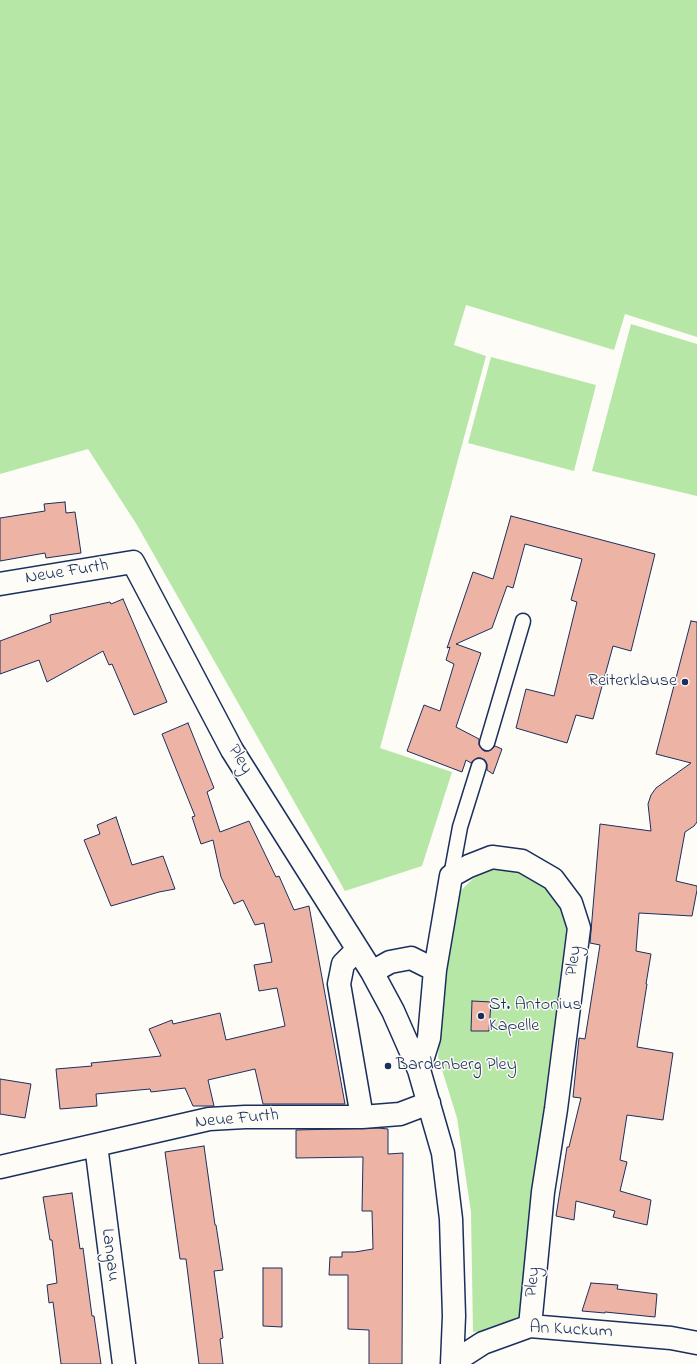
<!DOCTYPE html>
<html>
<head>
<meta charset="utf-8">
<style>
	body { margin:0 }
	canvas { display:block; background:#fdfcf7 }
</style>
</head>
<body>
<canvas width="697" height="1364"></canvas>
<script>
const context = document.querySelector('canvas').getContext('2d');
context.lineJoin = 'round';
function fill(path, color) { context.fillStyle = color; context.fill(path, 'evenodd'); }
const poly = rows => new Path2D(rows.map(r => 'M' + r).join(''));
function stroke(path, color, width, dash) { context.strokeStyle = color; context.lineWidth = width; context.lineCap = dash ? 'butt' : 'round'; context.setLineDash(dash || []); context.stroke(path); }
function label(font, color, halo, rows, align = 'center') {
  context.font = font + ' "Indie Flower",sans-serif'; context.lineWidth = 3; context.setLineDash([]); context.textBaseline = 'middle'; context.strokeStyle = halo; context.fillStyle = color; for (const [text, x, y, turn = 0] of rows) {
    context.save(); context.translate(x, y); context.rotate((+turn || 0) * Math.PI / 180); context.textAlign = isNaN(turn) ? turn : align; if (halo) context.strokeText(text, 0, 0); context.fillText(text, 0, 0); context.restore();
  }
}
const green = poly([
	[0,0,697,0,697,337,625,314,614,350,466,305,454,345,486,356,380,748,452,772,422,866,345,891,137,525,88,449,0,474],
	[631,324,697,344,697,496,592,471],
	[491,357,596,385,574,471,468,443],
	[498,868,520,869,547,883,562,907,568,934,524,1307,519,1316,490,1330,473,1332,471,1212,457,1118,438,1057,446,971,457,894,475,877]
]);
const building = poly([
	[65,502,66,513,75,512,81,553,46,558,45,553,0,561,0,518,45,511,44,504,65,502],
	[511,516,655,554,631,651,613,646,593,719,576,715,567,743,516,728,526,689,554,696,577,602,571,600,582,559,525,544,513,588,507,586,492,628,456,644,481,653,456,727,479,739,479,745,484,751,489,751,495,746,502,749,493,774,487,770,487,764,485,760,481,758,477,758,471,763,466,760,462,772,407,751,424,705,440,711,454,664,446,660,450,647,447,648,473,572,493,579,511,516],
	[123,599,167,702,134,715,112,664,109,665,103,651,47,682,39,660,0,674,0,641,51,622,50,615,110,602,111,604,123,599],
	[691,621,697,622,697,822,694,826,685,832,676,881,697,886,697,890,692,916,639,913,636,951,651,954,646,984,647,984,637,1047,673,1053,663,1120,627,1115,620,1160,627,1162,620,1191,651,1200,647,1225,613,1217,615,1211,576,1201,574,1220,556,1216,567,1147,569,1147,581,1098,573,1097,579,1038,585,1039,600,945,590,943,600,824,651,831,648,804,651,795,656,788,691,763,656,754,691,621],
	[188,723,214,788,207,792,220,832,249,821,276,877,279,876,294,910,309,906,345,1104,263,1104,255,1069,208,1080,214,1106,193,1106,185,1088,151,1092,150,1089,96,1094,97,1106,60,1109,56,1069,92,1066,91,1063,161,1056,149,1029,172,1020,173,1024,220,1013,226,1040,285,1026,277,988,259,991,254,965,272,962,264,923,255,925,243,900,234,904,221,877,213,840,201,844,192,817,195,816,162,734,188,723],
	[116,817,132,865,163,856,175,889,159,892,111,906,84,840,100,834,97,825,116,817],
	[472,1001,491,1002,489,1031,471,1031,472,1001],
	[0,1079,31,1084,25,1118,0,1114,0,1079],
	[378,1128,388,1129,388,1154,403,1153,402,1364,369,1364,369,1330,348,1329,348,1275,329,1275,330,1257,342,1257,342,1252,355,1252,373,1249,372,1211,362,1211,363,1157,296,1158,296,1130,378,1128],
	[204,1146,215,1225,216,1225,223,1270,214,1271,223,1338,220,1339,223,1364,199,1364,186,1259,180,1259,165,1152,204,1146],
	[72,1193,80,1249,83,1248,92,1316,94,1316,101,1364,61,1364,53,1302,49,1303,47,1285,57,1283,52,1240,50,1240,43,1197,72,1193],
	[263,1268,282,1268,282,1327,263,1326,263,1268],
	[591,1283,618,1285,617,1289,657,1294,655,1317,605,1312,605,1313,582,1311,591,1283]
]);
const service = poly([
	[487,743,523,621],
	[451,876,460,827,479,766]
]);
const minor = poly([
	[0,584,133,562,232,750,372,972,393,1011,419,1070,443,1153,451,1219,454,1316,452,1364],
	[357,950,343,964,339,984,362,1117],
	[372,972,390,962,411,958,435,970],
	[419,1070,429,1038,435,970,451,876,469,866,492,857,522,861,553,879,571,903,579,928,556,1109,543,1192,530,1326],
	[96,1145,124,1364],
	[0,1167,209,1119,245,1117,362,1117,400,1114,429,1103],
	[452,1363,483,1343,530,1326,671,1338,697,1343]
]);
const markers = [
	[685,682,4,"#1b2f5e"],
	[481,1016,4,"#1b2f5e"],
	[388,1066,4,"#1b2f5e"]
];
const streetNames = [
	["Neue Furth",67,573,-9],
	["Pley",239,760,59],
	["Pley",575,961,-82],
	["Neue Furth",237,1120,-5],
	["Langau",109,1255,83],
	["Pley",534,1282,-84],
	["An Kuckum",571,1331,3]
];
const poiNames = [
	["Reiterklause",677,682,"right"],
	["St. Antonius",489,1006],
	["Kapelle",489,1027],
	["Bardenberg Pley",396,1066]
];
fill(green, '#b6e7a6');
fill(building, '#edb4a5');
stroke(building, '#1b2f5e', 1);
stroke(service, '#1b2f5e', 17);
stroke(minor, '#1b2f5e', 25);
stroke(service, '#fdfcf7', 14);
stroke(minor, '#fdfcf7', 22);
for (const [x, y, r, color] of markers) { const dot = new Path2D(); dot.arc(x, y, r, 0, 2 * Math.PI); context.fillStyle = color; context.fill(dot); stroke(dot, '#fdfcf7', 1.5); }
label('18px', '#1b2f5e', '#fdfcf7', streetNames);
label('18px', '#1b2f5e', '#fdfcf7', poiNames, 'left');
</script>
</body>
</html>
